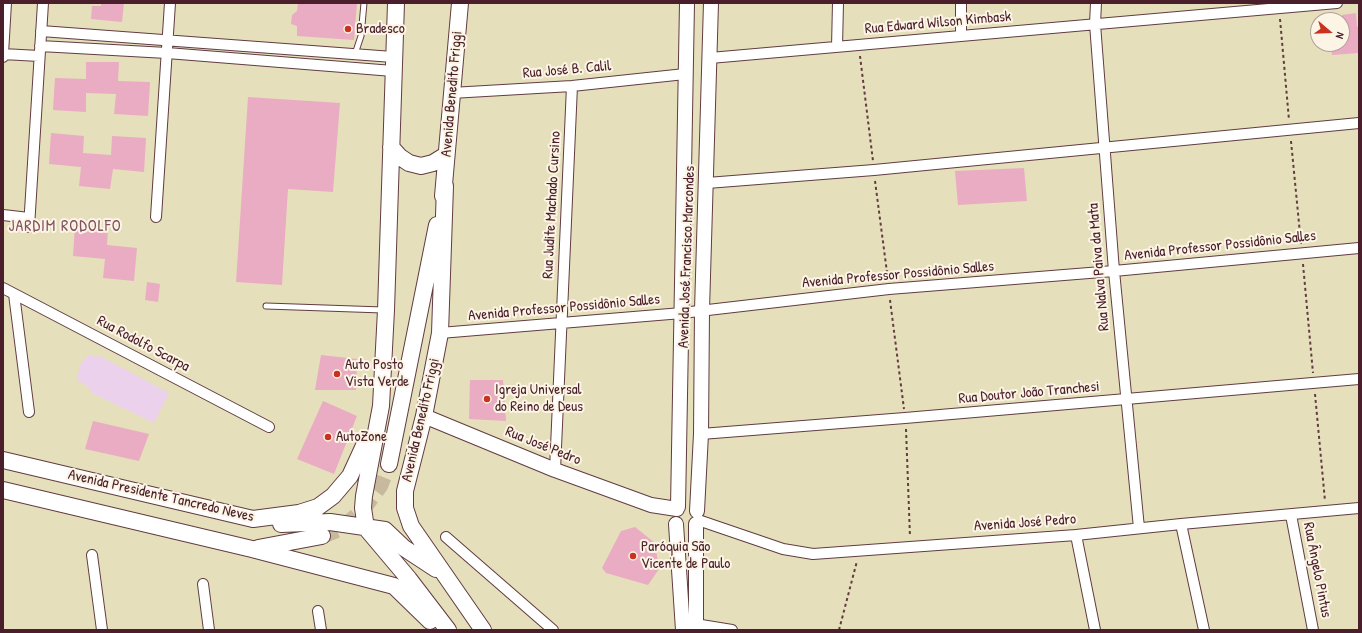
<!DOCTYPE html>
<html>
<head>
<meta charset="utf-8">
<style>
	body { margin:0 }
	#map { position:relative; width:1362px; height:633px; overflow:hidden; background:#e6dfbb; font-family:"Patrick Hand",sans-serif }
	canvas { display:block }
	.frame { position:absolute; inset:0; border:4px solid #4a1f2b; pointer-events:none }
	.north { position:absolute; left:1310px; top:12px; width:40px; height:40px; box-sizing:border-box; background:#fcf5e5; border:1px solid #b59f9b; border-radius:50%; rotate:109deg; font-size:11px; font-weight:700; line-height:16px; text-align:center; color:#4a1f2b }
	.north::after { content:''; display:block; margin:auto; width:14px; height:18px; background:#c8321e; clip-path:polygon(50% 0,100% 100%,50% 72%,0 100%) }
</style>
</head>
<body>
<div id="map">
<canvas width="1362" height="633"></canvas>
<div class="frame"></div>
<div class="north">N</div>
</div>
<script>
const context = document.querySelector('canvas').getContext('2d');
context.lineJoin = 'round';
function fill(path, color) { context.fillStyle = color; context.fill(path, 'evenodd'); }
const poly = rows => new Path2D(rows.map(r => 'M' + r).join(''));
function stroke(path, color, width, dash) { context.strokeStyle = color; context.lineWidth = width; context.lineCap = dash ? 'butt' : 'round'; context.setLineDash(dash || []); context.stroke(path); }
function label(font, color, halo, rows, align = 'center') {
  context.font = font + ' "Patrick Hand",sans-serif'; context.lineWidth = 4; context.setLineDash([]); context.textBaseline = 'middle'; context.strokeStyle = halo; context.fillStyle = color; for (const [text, x, y, turn = 0] of rows) {
    context.save(); context.translate(x, y); context.rotate((+turn || 0) * Math.PI / 180); context.textAlign = isNaN(turn) ? turn : align; if (halo) context.strokeText(text, 0, 0); context.fillText(text, 0, 0); context.restore();
  }
}
const built = poly([
	[91,355,96,357,98,355,169,393,154,423,90,392,91,389,77,380,80,365,86,357]
]);
const building = poly([
	[101,3,124,3,122,22,91,19,92,6,101,6],
	[298,3,357,3,354,40,297,36,297,26,291,24,292,15,297,11],
	[1356,13,1357,27,1359,26,1358,37,1359,53,1332,55,1331,44,1342,44,1342,15],
	[86,62,119,62,118,81,150,82,148,116,114,114,116,94,86,93,86,112,53,110,55,78,86,79],
	[248,97,340,103,333,192,288,189,282,285,236,282],
	[51,133,84,136,83,153,111,155,112,136,146,138,144,172,113,169,110,189,79,186,81,167,49,164],
	[1024,168,1027,201,958,205,955,171],
	[75,225,108,228,107,245,137,248,134,281,103,278,105,259,73,256],
	[147,282,160,284,158,302,145,300],
	[321,355,357,359,356,390,315,390],
	[470,380,503,380,506,421,469,419],
	[323,401,357,416,334,474,297,459],
	[93,421,149,434,139,461,85,449],
	[635,527,655,543,659,569,648,585,606,573,602,568,621,531]
]);
const primaryTunnel = poly([
	[322,536,342,528,361,512,380,486,389,464]
]);
const path = poly([
	[1280,19,1289,120],
	[860,56,873,161],
	[1291,141,1301,244],
	[875,181,888,280],
	[1303,264,1313,373],
	[890,300,904,409],
	[1315,394,1325,501],
	[906,429,910,537],
	[839,630,857,561]
]);
const lane = poly([
	[355,54,361,36,364,3],
	[266,306,383,310]
]);
const street = poly([
	[1096,3,1095,24,1114,271,1139,528],
	[41,31,393,57],
	[961,36,961,3],
	[40,46,167,53,393,71],
	[837,47,838,3],
	[3,54,6,3],
	[3,57,3,54,39,56],
	[710,58,1337,3],
	[451,93,572,86,685,74],
	[707,183,874,170,1359,123],
	[3,215,29,218],
	[156,217,170,3],
	[29,227,43,3],
	[3,288,269,427],
	[14,294,29,412],
	[440,333,682,313,889,289,1114,271,1359,248],
	[701,434,905,418,1359,379],
	[555,470,572,86],
	[1291,515,1313,630],
	[698,520,783,549,813,554,1076,535,1181,524,1359,508],
	[1181,524,1204,630],
	[1076,535,1095,630],
	[446,537,553,630],
	[92,555,102,630],
	[203,584,209,630],
	[318,611,321,630],
	[695,624,732,630]
]);
const secondary = poly([
	[424,416,555,470,651,505,677,509],
	[678,507,687,3],
	[697,511,701,434,702,310,711,3],
	[676,524,683,630],
	[696,524,696,630]
]);
const primary = poly([
	[396,3,386,310,381,406,364,496,363,508,366,528,409,579,448,630],
	[391,147,400,157,409,163,421,166,433,163,446,155],
	[445,186,440,333,424,416,405,491,405,508,411,526,483,630],
	[443,196,460,3],
	[3,460,253,519,299,513,318,507,333,496,350,476,367,439],
	[389,464,437,225],
	[3,490,252,549,394,586,430,621],
	[281,524,330,522,385,530,404,548,436,569],
	[258,548,322,536]
]);
const markers = [
	[348,29,4,"#c8321e"],
	[337,374,4,"#c8321e"],
	[487,399,4,"#c8321e"],
	[328,437,4,"#c8321e"],
	[633,556,4,"#c8321e"]
];
const streetNames = [
	["Rua Edward Wilson Kimbask",938,23,-5],
	["Rua José B. Calil",567,70,-5],
	["Avenida Benedito Friggi",452,94,-85],
	["Rua Judite Machado Cursino",552,205,-87],
	["Avenida Professor Possidônio Salles",1220,246,-6],
	["Avenida José Francisco Marcondes",687,257,-88],
	["Rua Nalva Paiva da Mata",1099,267,-95],
	["Avenida Professor Possidônio Salles",898,275,-5],
	["Avenida Professor Possidônio Salles",564,308,-5],
	["Rua Rodolfo Scarpa",143,344,28],
	["Rua Doutor João Tranchesi",1029,393,-5],
	["Avenida Benedito Friggi",421,420,-77],
	["Rua José Pedro",543,446,22],
	["Avenida Presidente Tancredo Neves",161,496,13],
	["Avenida José Pedro",1025,523,-4],
	["Rua Ângelo Pintus",1317,570,79]
];
const poiNames = [
	["Bradesco",356,29],
	["Auto Posto",345,365],
	["Vista Verde",345,382],
	["Igreja Universal",495,390],
	["do Reino de Deus",495,407],
	["AutoZone",336,437],
	["Paróquia São",641,547],
	["Vicente de Paulo",641,564]
];
const neighbourhoodNames = [
	["JARDIM RODOLFO",65,227]
];
fill(built, '#ebd1eb');
fill(building, '#e9acc3');
stroke(primaryTunnel, '#c7b99e', 16, [16, 8]);
stroke(lane, '#613c41', 7);
stroke(street, '#613c41', 12);
stroke(secondary, '#613c41', 16);
stroke(primary, '#613c41', 18);
stroke(path, '#613c41', 2, [3, 3]);
stroke(lane, '#fff', 5);
stroke(street, '#fff', 10);
stroke(secondary, '#fff', 14);
stroke(primary, '#fff', 16);
for (const [x, y, r, color] of markers) { const dot = new Path2D(); dot.arc(x, y, r, 0, 2 * Math.PI); context.fillStyle = color; context.fill(dot); stroke(dot, '#fcf5e5', 1.5); }
label('15px', '#4a1f2b', '#fcf5e5', streetNames);
label('15px', '#4a1f2b', '#fcf5e5', poiNames, 'left');
context.letterSpacing = '1px';
label('16px', '#825060', '#fcf5e5', neighbourhoodNames);
context.letterSpacing = '0px';
</script>
</body>
</html>
